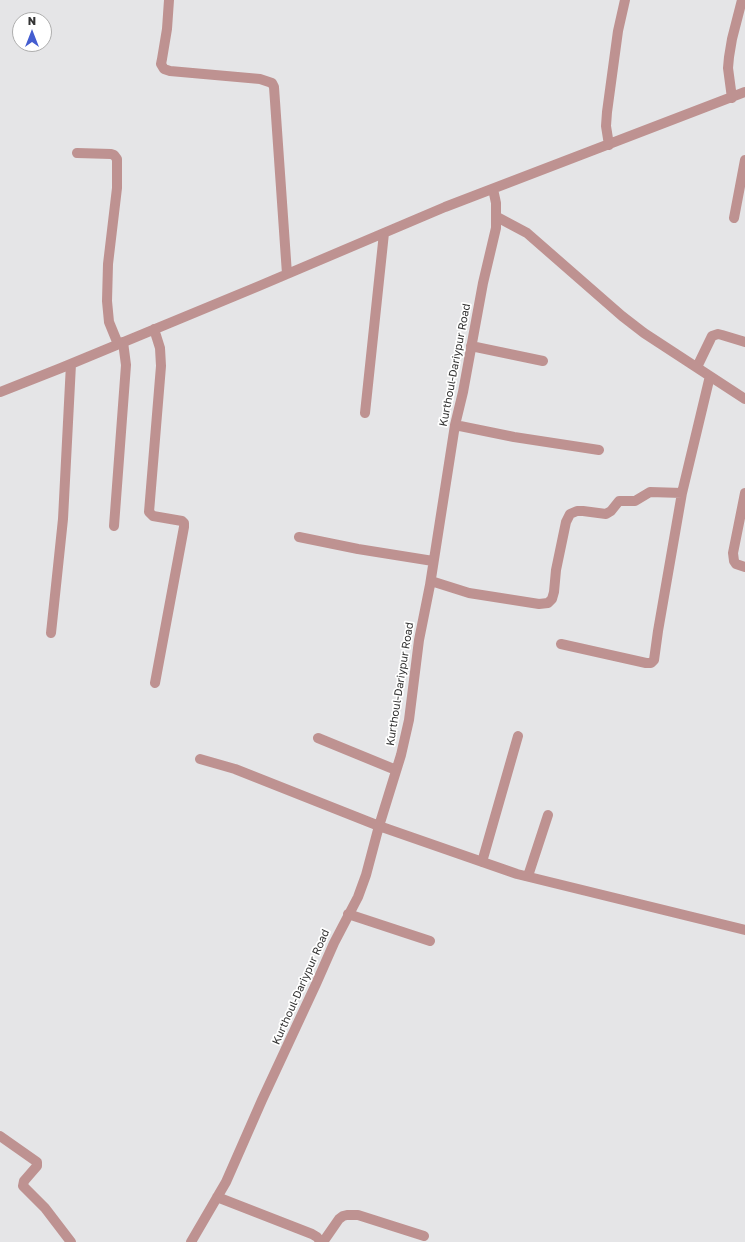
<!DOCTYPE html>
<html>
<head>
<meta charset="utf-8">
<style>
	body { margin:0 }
	#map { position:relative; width:745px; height:1242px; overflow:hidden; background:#e5e5e7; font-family:"Golos Text",sans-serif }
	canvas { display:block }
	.north { position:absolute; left:12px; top:12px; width:40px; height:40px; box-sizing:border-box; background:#fff; border:1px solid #adadad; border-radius:50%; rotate:0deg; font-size:11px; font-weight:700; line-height:16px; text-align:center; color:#333 }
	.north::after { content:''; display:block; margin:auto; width:14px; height:18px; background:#445dd0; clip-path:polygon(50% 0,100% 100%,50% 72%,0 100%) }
</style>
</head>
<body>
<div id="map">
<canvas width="745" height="1242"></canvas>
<div class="north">N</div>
</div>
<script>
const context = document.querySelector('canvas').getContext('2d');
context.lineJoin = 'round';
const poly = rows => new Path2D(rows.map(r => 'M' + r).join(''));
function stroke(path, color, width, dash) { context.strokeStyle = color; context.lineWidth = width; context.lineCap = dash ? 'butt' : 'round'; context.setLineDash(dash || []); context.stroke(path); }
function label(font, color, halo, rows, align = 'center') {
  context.font = font + ' "Golos Text",sans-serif'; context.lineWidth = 3.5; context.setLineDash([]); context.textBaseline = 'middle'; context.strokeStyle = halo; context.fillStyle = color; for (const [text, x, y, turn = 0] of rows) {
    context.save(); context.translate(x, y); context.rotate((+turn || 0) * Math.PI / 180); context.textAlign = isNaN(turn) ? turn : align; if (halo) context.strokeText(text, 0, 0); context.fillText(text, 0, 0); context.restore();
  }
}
const minor = poly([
	[169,0,167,29,162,59,161,64,164,69,170,71,260,79,272,83,274,87,287,274],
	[732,98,728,68,729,57,732,39,742,0],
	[609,145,606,126,607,112,618,31,625,0],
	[77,153,111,154,114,155,117,159,117,188,108,264,107,301,109,322,118,344],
	[497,217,527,233,622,316,644,333,745,399],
	[734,218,745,160],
	[154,329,160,348,161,366,149,512,153,516,182,521,184,523,184,527,155,683],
	[471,346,543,361],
	[697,367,712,336,718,334,722,335,745,342],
	[0,392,61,368,259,286,445,207,745,92],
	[365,413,384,233],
	[455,425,514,437,599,450],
	[745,493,733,553,734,561,736,564,745,567],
	[114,526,126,365,123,342],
	[299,537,358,549,433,561],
	[431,581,469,593,539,604,548,603,552,599,554,592,556,570,566,522,570,514,577,511,583,511,606,514,611,511,619,501,635,501,650,492,682,493],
	[51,633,63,519,71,364],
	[561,644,646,663,651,663,654,660,658,631,682,493,710,376],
	[318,738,396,770],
	[200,759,235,769,379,826,517,874,745,930],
	[482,862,518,736],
	[528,876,548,815],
	[348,914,430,941],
	[0,1136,37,1162,37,1166,24,1181,23,1186,45,1208,71,1242],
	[217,1197,312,1234,317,1237,321,1242],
	[191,1242,226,1182,262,1100,316,984,334,943,358,897,366,875,379,826,401,755,409,720,419,640,430,585,455,425,463,392,483,283,496,228,496,203,493,189],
	[323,1242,339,1219,343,1216,347,1215,358,1215,424,1236]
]);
const streetNames = [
	["Kurthoul-Dariypur Road",455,365,-79],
	["Kurthoul-Dariypur Road",400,684,-81],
	["Kurthoul-Dariypur Road",301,987,-66]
];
stroke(minor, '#be9291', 10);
label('11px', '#333', '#fff', streetNames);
</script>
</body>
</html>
